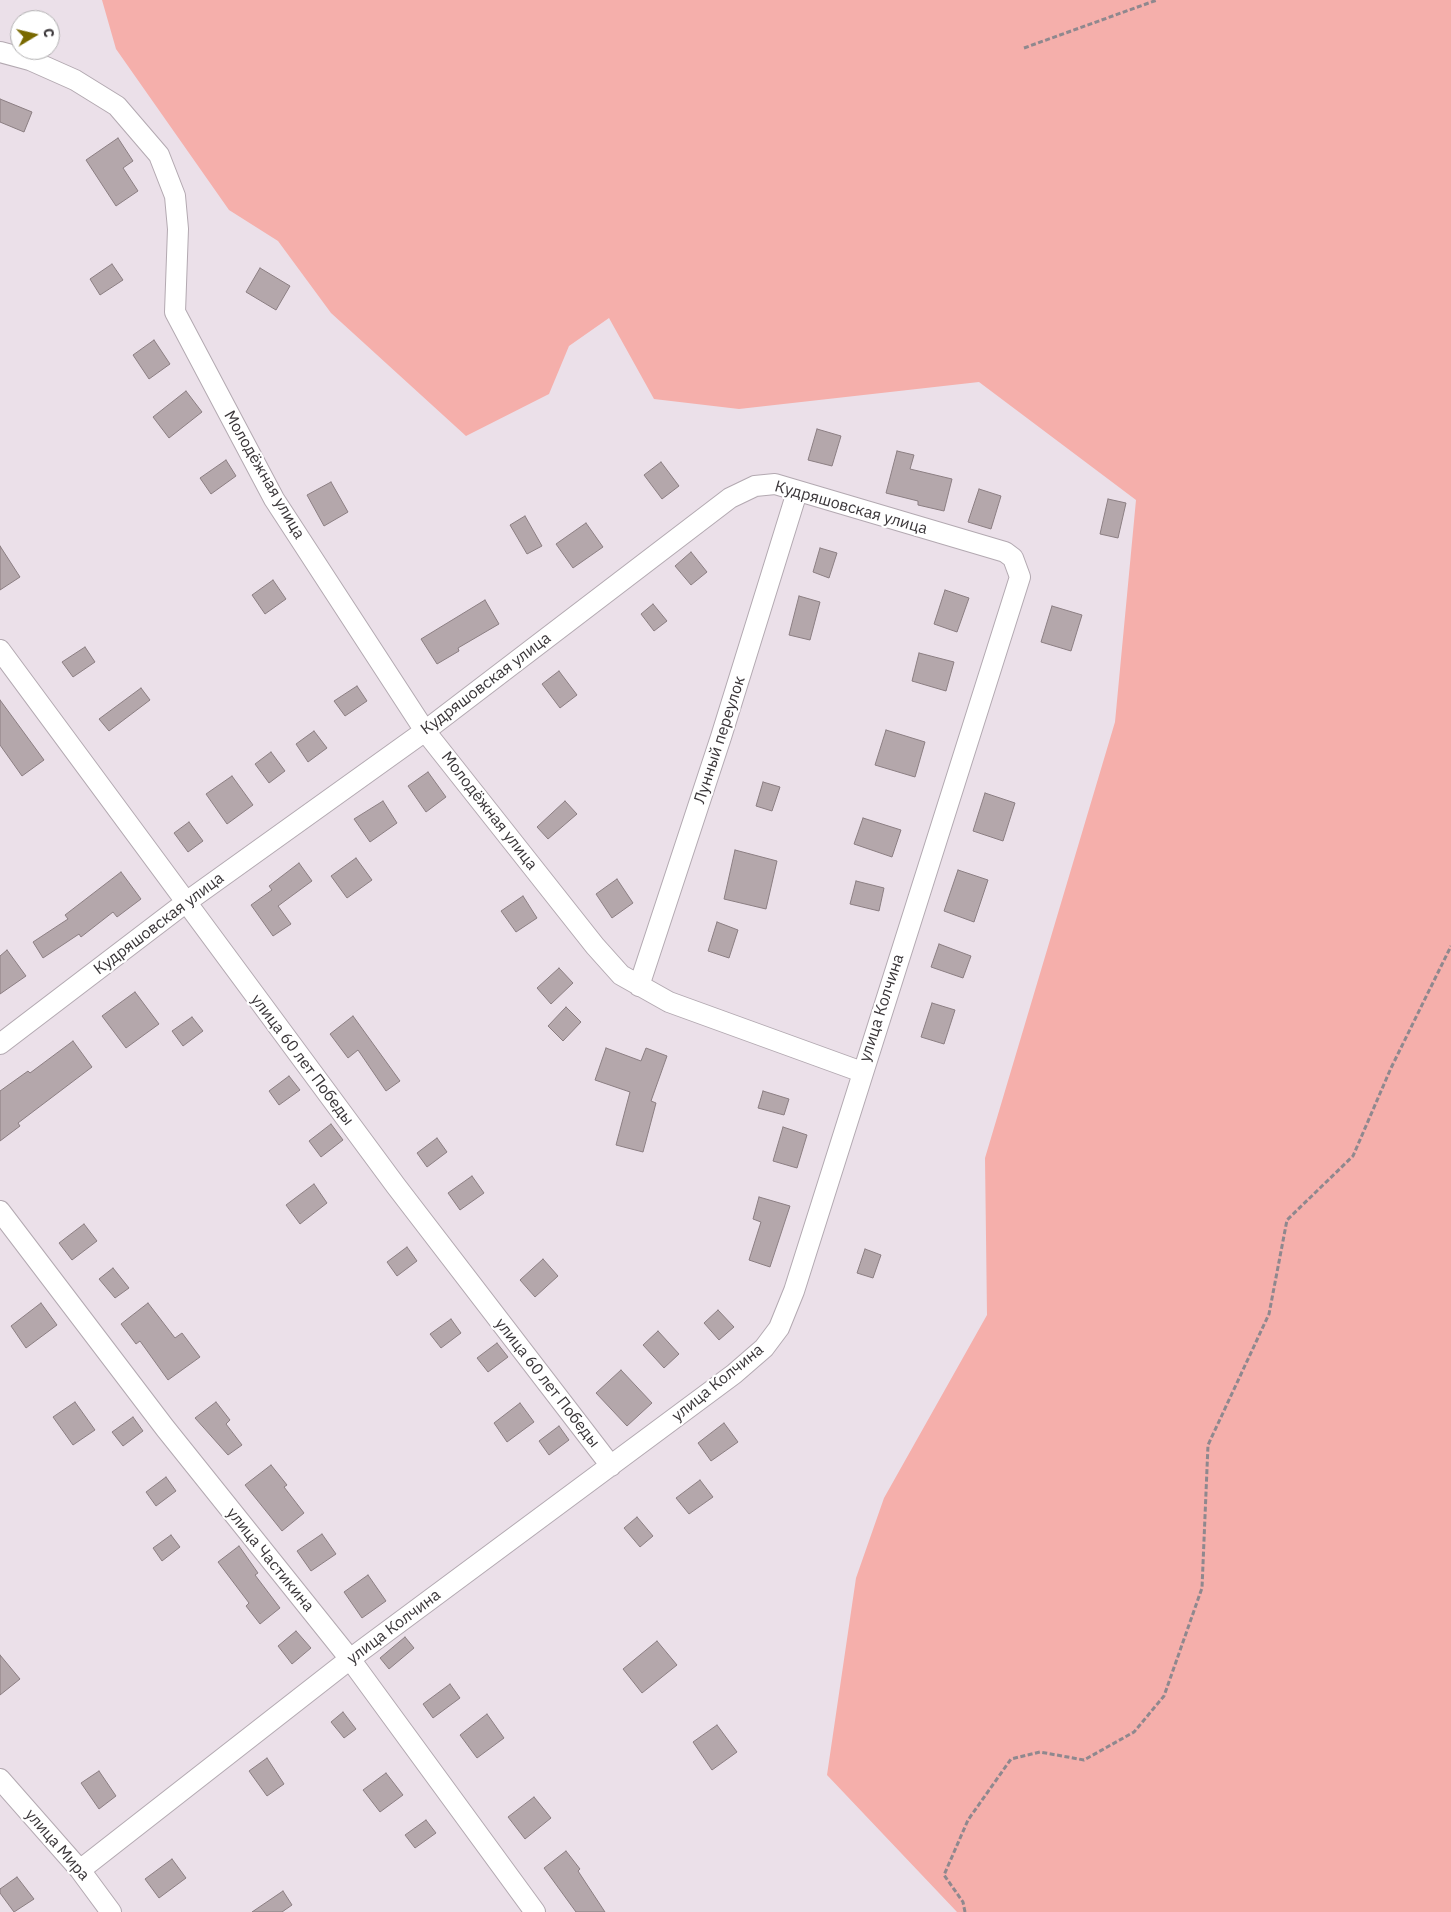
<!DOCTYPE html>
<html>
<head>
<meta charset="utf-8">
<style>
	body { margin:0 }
	#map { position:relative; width:1451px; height:1912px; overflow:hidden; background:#ebe0e9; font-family:"IBM Plex Sans",sans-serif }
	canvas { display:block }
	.north { position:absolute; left:10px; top:10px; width:50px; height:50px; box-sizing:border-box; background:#fff; border:1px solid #b0afb0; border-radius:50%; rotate:81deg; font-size:14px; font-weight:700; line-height:20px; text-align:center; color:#3a3639 }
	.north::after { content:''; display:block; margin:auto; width:18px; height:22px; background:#796900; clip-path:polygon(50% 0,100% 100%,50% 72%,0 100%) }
</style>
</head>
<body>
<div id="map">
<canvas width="1451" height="1912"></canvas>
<div class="north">С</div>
</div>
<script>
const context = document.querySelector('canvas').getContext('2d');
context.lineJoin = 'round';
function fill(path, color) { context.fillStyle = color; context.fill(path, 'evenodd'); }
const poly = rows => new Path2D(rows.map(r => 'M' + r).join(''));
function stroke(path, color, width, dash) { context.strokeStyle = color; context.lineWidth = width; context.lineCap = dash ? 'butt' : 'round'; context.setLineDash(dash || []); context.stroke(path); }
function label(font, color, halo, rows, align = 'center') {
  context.font = font + ' "IBM Plex Sans",sans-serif'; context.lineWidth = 4.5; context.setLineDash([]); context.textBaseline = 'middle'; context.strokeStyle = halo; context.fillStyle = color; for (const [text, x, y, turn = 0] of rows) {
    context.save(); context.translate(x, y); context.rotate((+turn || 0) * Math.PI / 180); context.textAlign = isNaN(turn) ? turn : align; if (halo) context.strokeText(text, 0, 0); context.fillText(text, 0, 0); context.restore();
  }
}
const green = poly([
	[102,0,1451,0,1451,1912,957,1912,827,1775,856,1578,884,1498,987,1315,985,1158,1115,722,1136,500,979,382,739,409,654,399,609,318,569,346,549,394,466,436,331,313,278,241,229,210,116,49]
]);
const building = poly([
	[0,99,32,112,24,132,0,122,0,99],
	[118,138,133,161,123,168,138,191,116,206,86,160,118,138],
	[112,264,123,280,100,295,90,279,112,264],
	[260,268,290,286,276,310,246,292,260,268],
	[154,340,170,364,149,379,133,355,154,340],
	[186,391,202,412,169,438,153,417,186,391],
	[817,429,841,436,832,466,808,460,817,429],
	[897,451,914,455,910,469,952,479,944,511,918,505,918,501,886,493,897,451],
	[226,460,236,476,211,494,200,478,226,460],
	[661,462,679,486,662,499,644,475,661,462],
	[331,482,348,512,324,526,307,495,331,482],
	[979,489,1001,496,991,529,968,522,979,489],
	[1108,499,1126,503,1118,538,1100,534,1108,499],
	[525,516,542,546,527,554,510,525,525,516],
	[586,523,603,547,573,568,556,544,586,523],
	[0,546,20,577,0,590,0,546],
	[820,548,837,553,829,578,813,572,820,548],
	[691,552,707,572,691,585,675,566,691,552],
	[273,580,286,599,265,614,252,595,273,580],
	[945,590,969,598,957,632,934,624,945,590],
	[799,596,820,602,810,640,789,635,799,596],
	[485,600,499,624,458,648,459,651,437,664,421,639,485,600],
	[653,604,667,621,654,631,641,614,653,604],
	[1052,606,1082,615,1071,651,1041,642,1052,606],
	[85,647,95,662,73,677,62,662,85,647],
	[919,653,954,662,946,691,912,681,919,653],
	[559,671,577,695,560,708,542,684,559,671],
	[357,686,367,701,345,716,334,701,357,686],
	[141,688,150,700,109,731,99,719,141,688],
	[0,700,44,760,22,776,0,745,0,700],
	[886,730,925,742,915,777,875,765,886,730],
	[314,731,327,748,308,762,296,744,314,731],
	[271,752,285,771,269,783,255,764,271,752],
	[428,772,446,797,426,812,408,786,428,772],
	[232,776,253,805,227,824,206,794,232,776],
	[763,782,780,787,772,811,756,806,763,782],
	[985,793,1015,803,1003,841,973,831,985,793],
	[383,801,397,823,370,842,354,819,383,801],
	[565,801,577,814,548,839,537,827,565,801],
	[863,818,901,830,892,857,854,844,863,818],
	[189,822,203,841,188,852,174,833,189,822],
	[735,850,777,861,766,909,724,899,735,850],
	[356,858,372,880,347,898,331,876,356,858],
	[299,863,312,881,278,906,291,924,273,936,251,905,272,890,269,886,299,863],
	[958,870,988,880,974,922,944,911,958,870],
	[121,872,141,899,117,917,113,912,81,937,79,934,43,958,33,942,68,919,65,915,121,872],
	[617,879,633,903,612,918,596,894,617,879],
	[856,881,884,888,879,911,850,904,856,881],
	[523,896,537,918,516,932,501,911,523,896],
	[717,922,738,930,729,958,708,951,717,922],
	[939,944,971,956,963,978,931,967,939,944],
	[7,950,26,976,0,994,0,956,7,950],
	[559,968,573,983,551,1004,537,988,559,968],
	[135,992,159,1024,126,1048,102,1016,135,992],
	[932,1003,955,1010,944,1044,921,1037,932,1003],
	[566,1007,581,1022,563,1041,548,1026,566,1007],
	[353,1016,400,1081,386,1091,358,1050,348,1058,330,1034,353,1016],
	[192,1017,203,1031,183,1046,172,1031,192,1017],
	[73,1041,92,1067,18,1123,20,1126,0,1141,0,1091,28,1071,30,1073,73,1041],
	[606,1048,641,1061,646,1048,667,1056,651,1101,656,1103,643,1152,616,1145,630,1092,595,1080,606,1048],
	[289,1076,300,1090,279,1105,269,1091,289,1076],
	[763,1091,789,1099,784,1115,758,1108,763,1091],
	[331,1124,343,1140,321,1157,309,1141,331,1124],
	[783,1127,807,1135,797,1168,773,1161,783,1127],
	[437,1138,447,1152,427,1167,417,1153,437,1138],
	[472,1176,484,1193,460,1210,448,1193,472,1176],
	[314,1184,327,1203,300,1224,286,1205,314,1184],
	[759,1197,790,1206,770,1267,749,1260,761,1222,753,1219,759,1197],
	[84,1224,97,1241,72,1260,59,1243,84,1224],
	[407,1247,417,1261,397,1276,387,1262,407,1247],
	[865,1249,881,1255,873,1278,857,1273,865,1249],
	[543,1259,558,1276,535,1297,520,1280,543,1259],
	[113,1268,129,1288,115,1298,99,1279,113,1268],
	[41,1303,57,1325,26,1348,11,1326,41,1303],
	[148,1303,175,1338,182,1333,200,1357,168,1380,140,1341,136,1344,121,1324,148,1303],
	[718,1310,734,1327,719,1340,704,1323,718,1310],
	[451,1319,461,1333,441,1348,430,1334,451,1319],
	[658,1331,679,1354,664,1368,643,1345,658,1331],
	[497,1343,508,1357,488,1372,477,1358,497,1343],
	[621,1370,652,1403,627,1426,596,1393,621,1370],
	[75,1402,95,1430,73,1445,53,1417,75,1402],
	[216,1402,230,1420,226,1424,242,1445,228,1455,195,1418,216,1402],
	[520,1403,534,1422,507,1442,494,1423,520,1403],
	[133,1417,143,1431,123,1446,112,1432,133,1417],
	[724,1423,738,1442,711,1461,698,1443,724,1423],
	[559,1426,569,1440,549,1455,539,1441,559,1426],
	[271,1465,287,1485,284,1487,304,1513,282,1531,245,1485,271,1465],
	[166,1477,176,1491,156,1506,146,1492,166,1477],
	[700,1480,713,1497,689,1514,676,1498,700,1480],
	[637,1517,653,1536,640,1547,624,1528,637,1517],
	[322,1534,336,1554,311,1571,297,1551,322,1534],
	[171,1535,180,1547,162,1561,153,1548,171,1535],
	[239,1546,258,1573,255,1575,280,1608,260,1624,246,1606,249,1603,218,1562,239,1546],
	[368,1575,386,1601,362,1618,344,1592,368,1575],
	[296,1631,311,1648,292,1664,278,1646,296,1631],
	[405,1637,414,1648,389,1669,380,1658,405,1637],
	[657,1641,677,1665,642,1693,623,1669,657,1641],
	[0,1655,20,1679,0,1695,0,1655],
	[450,1684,460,1698,433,1718,423,1704,450,1684],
	[343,1712,356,1729,344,1738,331,1722,343,1712],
	[487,1714,504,1738,477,1758,460,1735,487,1714],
	[717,1725,737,1752,712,1770,693,1742,717,1725],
	[267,1758,284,1784,267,1796,249,1771,267,1758],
	[99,1771,116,1796,99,1809,81,1783,99,1771],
	[386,1773,403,1795,380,1812,363,1790,386,1773],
	[534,1797,551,1818,525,1839,508,1817,534,1797],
	[426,1820,436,1833,415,1848,405,1835,426,1820],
	[566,1851,580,1869,578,1871,605,1912,576,1912,544,1868,566,1851],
	[172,1859,186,1878,159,1898,145,1879,172,1859],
	[17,1877,34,1899,14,1912,0,1893,0,1889,17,1877],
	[283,1891,292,1905,282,1912,252,1912,283,1891]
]);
const path = poly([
	[1024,48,1157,0],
	[965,1912,963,1902,944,1875,968,1820,1011,1759,1040,1752,1084,1760,1134,1732,1164,1696,1202,1588,1208,1445,1269,1314,1287,1220,1353,1156,1391,1068,1451,946]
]);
const street = poly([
	[0,52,30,60,75,80,117,106,159,155,175,196,178,229,175,312,274,499,425,731,595,946,621,975,669,1002,862,1072],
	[0,650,396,1186,611,1466],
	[639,986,721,737,797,492],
	[0,1044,185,903,425,731,730,498,755,486,775,484,1005,552,1013,558,1020,577,794,1291,779,1328,764,1348,734,1374,350,1659,80,1870],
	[0,1211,165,1428,350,1659,535,1912],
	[0,1779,80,1870,111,1912]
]);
const streetNames = [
	["Молодёжная улица",264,475,60],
	["Кудряшовская улица",851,508,16],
	["Кудряшовская улица",486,684,-37],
	["Лунный переулок",720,740,-72],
	["Молодёжная улица",489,811,52],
	["Кудряшовская улица",159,924,-37],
	["улица Колчина",882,1008,-72],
	["улица 60 лет Победы",302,1060,53],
	["улица 60 лет Победы",547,1383,52],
	["улица Колчина",718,1383,-39],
	["улица Частикина",270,1560,51],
	["улица Колчина",394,1627,-37],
	["улица Мира",57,1845,49]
];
fill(green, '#f5afab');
fill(building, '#b4a7ab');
stroke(building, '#8b7e82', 1);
stroke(street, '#b3a9b1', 22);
stroke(path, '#8f888e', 3, [5, 2.5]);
stroke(street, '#fff', 20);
label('16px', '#3a3639', '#fff', streetNames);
</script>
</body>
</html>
